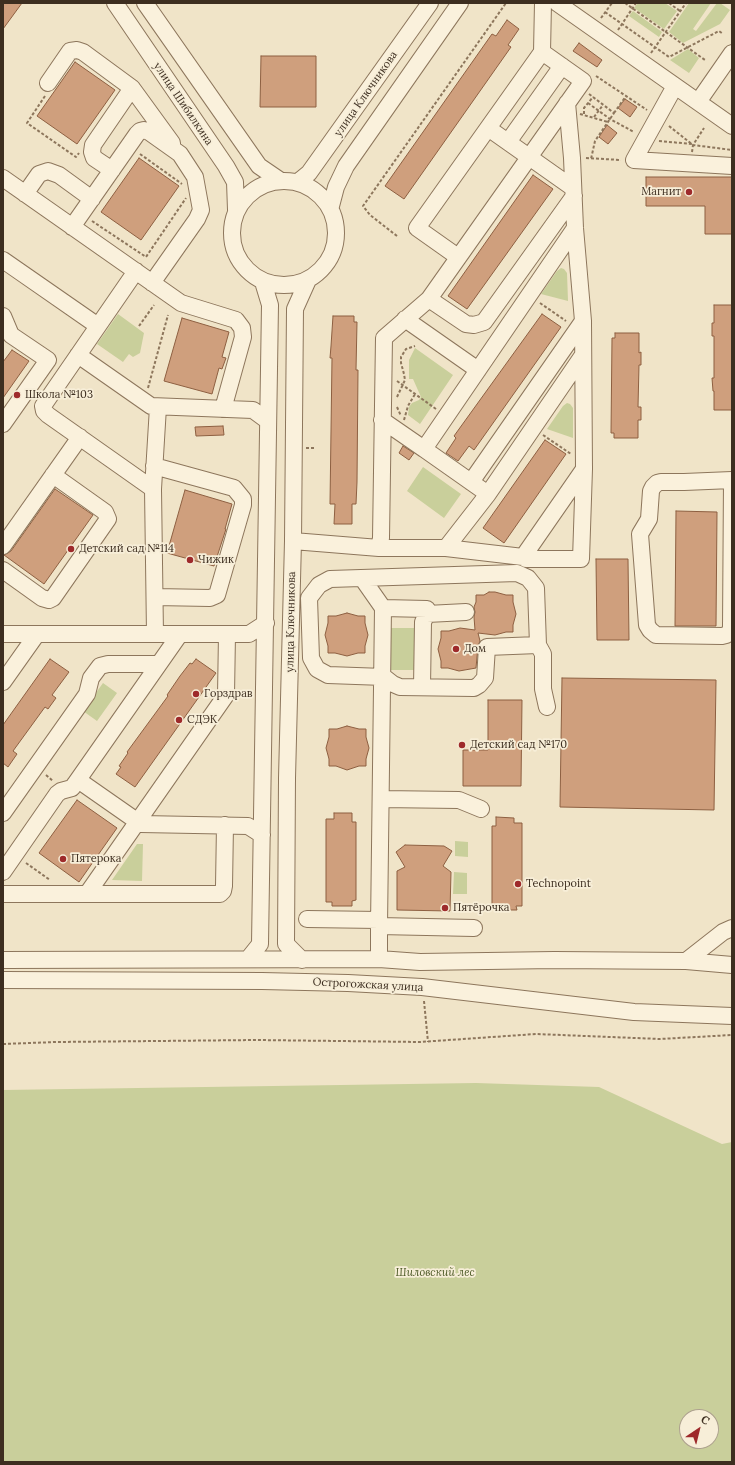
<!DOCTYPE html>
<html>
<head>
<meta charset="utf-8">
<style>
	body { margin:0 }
	#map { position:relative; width:735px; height:1465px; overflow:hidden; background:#f0e4c8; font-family:Lora,serif }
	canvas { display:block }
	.frame { position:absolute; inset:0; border:4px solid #3d2e20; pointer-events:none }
	.north { position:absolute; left:679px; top:1409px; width:40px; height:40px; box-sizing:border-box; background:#f7eed8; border:1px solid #ada18e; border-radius:50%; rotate:35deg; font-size:11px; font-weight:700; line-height:16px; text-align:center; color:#3d2e20 }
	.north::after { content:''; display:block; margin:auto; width:14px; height:18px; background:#9e2a2b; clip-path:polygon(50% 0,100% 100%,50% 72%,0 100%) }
</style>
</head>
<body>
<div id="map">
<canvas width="735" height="1465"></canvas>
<div class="frame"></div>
<div class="north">С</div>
</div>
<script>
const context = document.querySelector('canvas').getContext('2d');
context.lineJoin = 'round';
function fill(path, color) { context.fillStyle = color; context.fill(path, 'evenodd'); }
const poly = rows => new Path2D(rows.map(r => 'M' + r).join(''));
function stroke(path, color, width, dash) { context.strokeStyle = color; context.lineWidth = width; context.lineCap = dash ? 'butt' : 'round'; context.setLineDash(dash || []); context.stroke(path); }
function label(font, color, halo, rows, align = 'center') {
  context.font = font + ' Lora,serif'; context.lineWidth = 3.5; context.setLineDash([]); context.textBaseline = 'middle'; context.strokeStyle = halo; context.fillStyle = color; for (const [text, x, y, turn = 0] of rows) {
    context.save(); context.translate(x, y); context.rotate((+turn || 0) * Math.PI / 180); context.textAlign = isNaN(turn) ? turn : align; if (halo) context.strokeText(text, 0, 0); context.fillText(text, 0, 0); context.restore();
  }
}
const green = poly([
	[638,3,665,3,677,11,664,29,634,8],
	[689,3,711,3,693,29,696,31,717,3,720,3,730,10,720,24,683,43,669,32],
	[633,11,662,32,659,37,629,16],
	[688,49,699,58,689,73,670,60],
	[561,268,564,269,567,273,568,301,541,294,557,271],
	[118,314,144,333,140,353,133,357,129,354,123,362,97,344],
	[415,348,453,375,420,424,408,415,409,407,412,403,419,400,421,397,413,379,409,379,409,360],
	[567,403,570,404,573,408,573,438,547,429,563,406],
	[423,467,461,494,444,518,407,491],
	[388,628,414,628,415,670,389,670],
	[103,683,117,693,97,721,83,711],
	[455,841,468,842,468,857,455,856],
	[137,844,143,844,142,881,112,880],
	[454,872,467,873,467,894,453,894],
	[476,1083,599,1087,722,1144,732,1142,732,1462,3,1462,3,1090],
	[687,1417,711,1417,711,1441,687,1441]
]);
const building = poly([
	[3,3,22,3,3,29,3,3],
	[507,20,519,29,508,45,511,47,404,199,385,186,492,34,496,36,507,20],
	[579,43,602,60,597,67,573,51,579,43],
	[261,56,316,56,316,107,260,107,261,56],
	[75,62,115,90,77,144,37,116,75,62],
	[625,99,637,107,630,117,618,108,625,99],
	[607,125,617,133,608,144,599,137,607,125],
	[139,158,179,186,141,240,101,212,139,158],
	[533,175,553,189,467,309,448,296,533,175],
	[646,177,732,177,732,234,705,234,705,206,646,206,646,177],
	[714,305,732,305,732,410,714,410,714,391,713,391,712,378,714,378,714,336,712,336,712,323,714,323,714,305],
	[542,314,561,327,474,450,469,446,458,461,446,453,456,438,454,436,542,314],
	[333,316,354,316,354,322,357,322,356,370,358,370,357,482,356,504,352,504,352,524,334,524,335,504,330,504,332,358,330,358,331,346,333,316],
	[182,318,229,332,222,357,226,358,222,369,219,368,212,394,164,381,182,318],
	[615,333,639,333,639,353,641,352,641,365,639,365,638,407,641,407,641,420,638,420,638,438,614,438,614,433,611,433,612,338,615,338,615,333],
	[12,350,29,361,3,398,3,362,12,350],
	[223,426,224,435,196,436,195,427,223,426],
	[545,440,566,454,504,543,483,528,545,440],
	[403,446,414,453,409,460,399,453,403,446],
	[55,489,93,515,44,584,4,555,11,551,55,489],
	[185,490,232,504,225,529,226,529,214,566,167,553,185,490],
	[676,511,717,512,716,626,675,626,676,511],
	[596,559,628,559,629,640,597,640,596,559],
	[489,592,495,592,506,595,513,595,513,602,516,614,513,625,513,632,506,632,495,635,478,633,480,641,478,646,476,668,459,671,448,668,441,668,441,661,438,649,441,638,441,631,449,631,460,628,475,630,474,617,475,612,474,607,476,602,476,595,484,595,489,592],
	[347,613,358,616,365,616,365,623,368,635,365,646,365,653,358,653,347,656,335,653,328,653,328,646,325,635,328,623,328,616,336,616,347,613],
	[50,659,69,672,52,695,56,698,48,709,45,707,13,751,17,754,8,767,3,763,3,725,50,659],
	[196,659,216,673,135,787,116,774,121,767,119,766,128,753,127,752,168,696,167,695,180,676,190,663,192,664,196,659],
	[562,678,716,680,714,810,560,807,562,678],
	[488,700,522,700,521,786,463,786,463,750,488,750,488,700],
	[347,726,359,729,366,729,366,737,369,748,366,759,366,766,359,766,347,770,336,766,329,766,329,759,326,748,329,737,329,729,337,729,347,726],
	[77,800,117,828,79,882,39,853,77,800],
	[334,813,352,813,352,822,356,822,356,900,352,901,352,906,332,906,332,902,326,902,326,819,334,819,334,813],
	[496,817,514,818,514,823,522,823,522,906,516,906,517,910,496,910,496,905,492,905,492,826,496,826,496,817],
	[405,845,444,846,452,851,443,866,451,872,450,911,397,910,397,871,405,867,396,852,405,845]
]);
const path = poly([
	[625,3,705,60],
	[669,3,680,11],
	[605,12,669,57,719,31,723,34],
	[601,18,612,3],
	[618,30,636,3],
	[651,53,686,3],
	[596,76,647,110],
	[589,94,614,113,595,141,591,159],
	[45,96,27,123,76,157,79,153],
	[588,103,610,119,634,132],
	[614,113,626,96],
	[580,114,608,122],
	[584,114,584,108,593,97],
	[594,117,603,105],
	[669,126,693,145,732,150],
	[659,141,692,144],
	[692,152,693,145,704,128],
	[140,154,182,184],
	[586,158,621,160],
	[92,221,146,257,186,198],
	[397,236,370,215,363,206,506,3],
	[540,303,566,321],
	[139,326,154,305],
	[397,381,436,409],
	[148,388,168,315],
	[397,397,405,380,404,374,401,363,401,357,406,349,415,346],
	[397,407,401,416],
	[404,420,408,406,415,394],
	[543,435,571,454],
	[306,448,315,448],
	[46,775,53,781],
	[26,863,50,880],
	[424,1001,428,1042],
	[3,1044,56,1042,257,1040,420,1042,536,1034,660,1039,732,1035]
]);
const minor = poly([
	[115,3,226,166,235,182,236,210],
	[145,3,259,166,281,181],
	[557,3,732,126],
	[48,83,70,51,77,50,83,52,132,88,172,143],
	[675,86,634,160,732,166],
	[698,102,732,53],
	[488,128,573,188],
	[508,142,562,66],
	[112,170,94,158,92,152,93,145,132,88],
	[3,178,181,303,236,320,242,328,243,337,223,409],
	'232 233a52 52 0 1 1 104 0a52 52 0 1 1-104 0Z',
	[298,182,309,173,430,3],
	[25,194,39,174,48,171,59,175,92,199],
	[331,206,336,187,346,166,460,3],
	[72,227,137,134,140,131,144,130,149,132,180,154,195,177,201,210,197,219,152,283],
	[458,257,417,228,542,52,543,3],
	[3,260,98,326],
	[136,271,43,406,44,411,48,415,153,489],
	[429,299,466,324,474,325,484,322,574,196],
	[3,316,11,335,48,360,3,424],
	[405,319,478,370],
	[78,355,151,406,253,410,268,421],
	[382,420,424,449],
	[154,466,234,488,243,499,243,505,217,595,210,598,155,597],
	[732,480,731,627,730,632,726,635,722,636,656,635,650,630,647,625,640,534,649,519,651,491,653,487,657,483,661,482,684,482,732,480],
	[471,482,583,321],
	[488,494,583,355],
	[293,541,379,548,446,548,523,557,526,559,581,559,584,469,583,321,575,228,572,158,567,103],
	[3,546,80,437],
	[379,548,381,538,384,338,429,299,583,81,542,52],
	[446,548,488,494,424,449,575,228],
	[523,557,584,469],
	[3,570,42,598,49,600,53,598,108,519,105,512,53,475],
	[362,578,383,608],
	[3,634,249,634,266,623],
	[155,634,153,489,158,407],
	[538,645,487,647,485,678,479,685,474,688,400,687,393,684,384,677,328,675,317,669,311,658,309,598,319,585,330,579,517,573,528,578,536,588,538,645,543,654,543,689,547,707],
	[3,682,37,634],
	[422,687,423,622,427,614,466,612],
	[78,780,141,824,248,826,262,835],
	[381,799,459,800,481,809],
	[3,813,87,694,91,678,100,666,108,664,159,664],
	[3,872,57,794,61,791,72,788,75,784,180,634],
	[3,894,220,894,223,891,224,886,225,825],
	[87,894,226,695,227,634],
	[307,919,379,920],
	[379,926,383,608,427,609,427,614],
	[248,959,260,944,270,305,263,282],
	[379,959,379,926,474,928],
	[3,960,379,959,420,962,554,960,686,961,732,965],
	[302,960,286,944,287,778,293,541,295,309,308,280],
	[686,961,723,932,732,928],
	[3,980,262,981,348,983,422,987,634,1012,732,1016]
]);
const markers = [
	[689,192,4,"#9e2a2b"],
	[17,395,4,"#9e2a2b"],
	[71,549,4,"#9e2a2b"],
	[190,560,4,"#9e2a2b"],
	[456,649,4,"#9e2a2b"],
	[196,694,4,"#9e2a2b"],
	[179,720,4,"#9e2a2b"],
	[462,745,4,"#9e2a2b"],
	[63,859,4,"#9e2a2b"],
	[518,884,4,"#9e2a2b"],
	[445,908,4,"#9e2a2b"]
];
const streetNames = [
	["улица Ключникова",366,94,-55],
	["улица Шибилкина",183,104,56],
	["улица Ключникова",291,622,-89],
	["Острогожская улица",368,985,3]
];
const poiNames = [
	["Магнит",681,192,"right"],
	["Школа №103",25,395],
	["Детский сад №114",79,549],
	["Чижик",198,560],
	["Дом",464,649],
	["Горздрав",204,694],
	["СДЭК",187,720],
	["Детский сад №170",470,745],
	["Пятерока",71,859],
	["Technopoint",526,884],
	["Пятёрочка",453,908]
];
const parkNames = [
	["Шиловский лес",435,1273]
];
fill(green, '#c9cf9b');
fill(building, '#cf9f7d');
stroke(building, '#8d5f41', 1);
stroke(minor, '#8d765c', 18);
stroke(path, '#8d765c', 2, [3, 2]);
stroke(minor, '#faf1dc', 16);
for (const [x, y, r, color] of markers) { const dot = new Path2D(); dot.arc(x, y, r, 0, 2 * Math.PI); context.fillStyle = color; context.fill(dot); stroke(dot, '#f7eed8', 1.5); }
label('11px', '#3d2e20', '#f7eed8', streetNames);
label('11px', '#3d2e20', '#f7eed8', poiNames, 'left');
label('italic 11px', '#4d5a26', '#f7eed8', parkNames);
</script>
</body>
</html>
